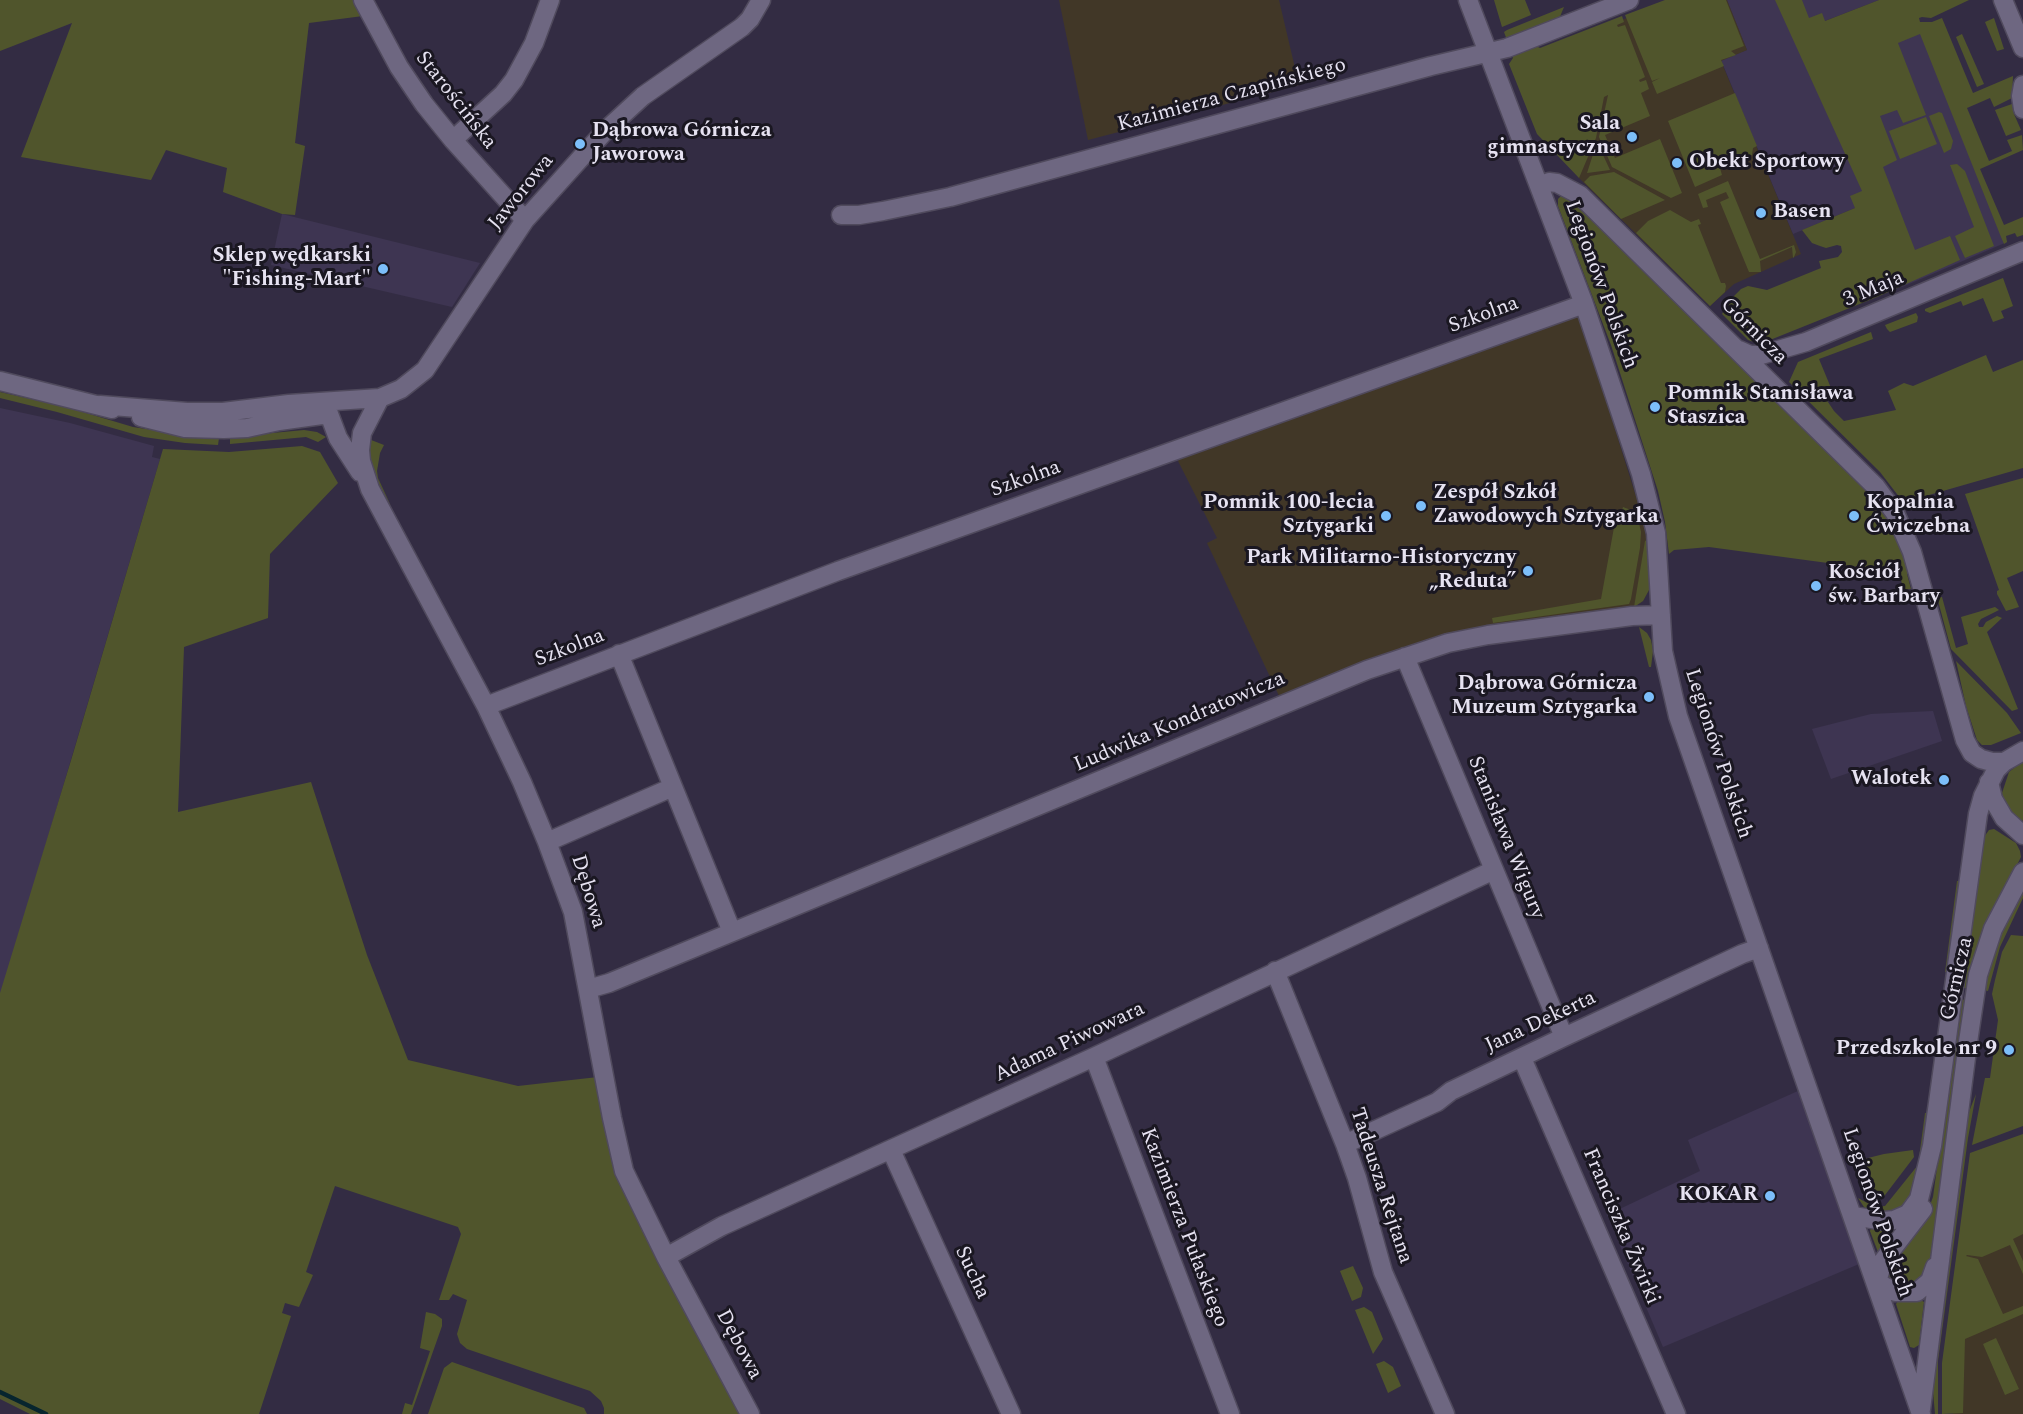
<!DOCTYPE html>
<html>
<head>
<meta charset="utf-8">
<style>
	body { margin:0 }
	canvas { display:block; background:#332c43 }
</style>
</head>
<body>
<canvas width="2023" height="1414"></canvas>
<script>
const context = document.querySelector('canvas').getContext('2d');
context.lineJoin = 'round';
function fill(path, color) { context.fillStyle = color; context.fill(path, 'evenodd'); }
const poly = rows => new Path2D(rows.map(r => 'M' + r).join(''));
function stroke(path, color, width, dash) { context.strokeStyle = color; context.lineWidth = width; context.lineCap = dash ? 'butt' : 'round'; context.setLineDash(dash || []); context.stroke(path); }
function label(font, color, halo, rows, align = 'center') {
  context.font = font + ' Spectral,serif'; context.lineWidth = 6; context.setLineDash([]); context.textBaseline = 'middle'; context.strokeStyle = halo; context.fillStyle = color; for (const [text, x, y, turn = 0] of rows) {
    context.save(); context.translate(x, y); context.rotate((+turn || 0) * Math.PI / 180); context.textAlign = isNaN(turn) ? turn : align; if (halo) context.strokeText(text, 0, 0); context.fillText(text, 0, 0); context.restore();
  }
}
const built = poly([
	[1727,0,1879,0,1791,34,1920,30,2007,242,1902,287,1855,208,1793,234,1721,60,1747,50],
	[282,214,480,263,452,307,271,265],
	[0,408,70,423,154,446,152,457,160,459,0,999],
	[1933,711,1942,741,1831,779,1812,729,1871,714],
	[1798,1091,1859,1264,1663,1347,1607,1215,1700,1171,1688,1140]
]);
const education = poly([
	[1059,0,1279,0,1299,85,1088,140],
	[1672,0,1727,0,1747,50,1721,61,1801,254,1734,284,1710,306,1579,178,1565,150,1529,57],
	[1574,315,1579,319,1589,346,1643,519,1649,554,1649,590,1643,601,1634,607,1545,621,1280,698,1207,543,1217,538,1178,461,1181,455],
	[2023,1143,2023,1414,1953,1414,1951,1370,1979,1158]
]);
const green = poly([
	[0,0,354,0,363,16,309,23,295,143,305,146,295,215,282,214,223,192,227,168,166,150,151,180,21,157,72,23,0,51],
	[1494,0,1525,0,1531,15,1502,27],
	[1665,0,1726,0,1744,46,1731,51,1736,55,1721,60,1724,66,1657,94,1652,82,1660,78,1652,81,1625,15],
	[1775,0,1802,0,1809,18,1822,13,1825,21,1879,0,1969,0,1931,18,1922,17,1919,18,1920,22,1932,22,1942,18,1973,93,2013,76,2012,98,1994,107,1990,98,1967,108,1989,161,2012,151,2007,140,2022,135,2023,150,1980,169,2004,225,2023,217,2023,235,2017,237,2015,233,2006,236,2007,242,2004,244,2001,237,1920,34,1898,43,1926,115,1903,123,1897,110,1880,116,1897,160,1883,167,1915,250,1950,236,1960,260,1877,297,1760,344,1748,340,1722,314,1731,299,1741,289,1748,286,1767,290,1821,268,1819,261,1838,257,1842,252,1841,246,1837,245,1826,248,1820,246,1812,243,1802,230,1855,208,1850,196,1862,191],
	[1564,7,1559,19,1507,40,1504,32,1507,30],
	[1622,16,1624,22,1617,25,1618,27,1625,25,1645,77,1639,80,1640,82,1646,80,1649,89,1641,93,1650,116,1605,135,1615,158,1660,139,1682,193,1671,198,1612,167,1599,137,1608,95,1604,97,1596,138,1579,178,1537,134,1509,64,1513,58,1511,54,1534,45,1540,48],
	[1994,18,2004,49,1997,51,1985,22],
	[1962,34,1984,84,1977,87,1956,37],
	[1735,93,1757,146,1753,148,1752,155,1720,168,1722,175,1695,187,1668,121],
	[2012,104,2014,114,2021,130,2006,136,1995,110],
	[1939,112,1942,113,1953,141,1951,149,1944,153,1929,116],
	[1926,117,1937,144,1900,159,1889,131],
	[1597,142,1610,170,1587,173],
	[1957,164,1965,171,1994,246,1965,258,1955,236,1974,227,1950,165],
	[1614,172,1665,200,1621,219,1584,182,1590,176],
	[1728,181,1760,259,1794,245,1796,252,1794,257,1793,258,1792,247,1760,261,1761,272,1749,272,1720,202,1729,198,1726,192,1706,200,1708,207,1703,208,1698,194],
	[1562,195,1567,195,1860,480,1890,520,1911,573,1907,574,1911,589,1904,590,1899,574,1865,568,1709,547,1674,550,1669,554,1665,522,1658,491,1611,345,1558,206,1558,199],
	[1670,210,1691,222,1699,219,1701,224,1698,225,1721,283,1725,283,1726,286,1725,292,1710,306,1636,233,1648,221],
	[2003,278,2013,306,2001,311,2004,318,1993,322,1983,298,1963,306,1961,301,1930,313,1925,311,1925,309],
	[1916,313,1918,317,1917,322,1890,332,1887,329,1885,325],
	[1871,332,1873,339,1819,359,1831,388,1822,393,1834,411,1844,421,1896,410,1888,391,1904,383,1913,386,1986,355,1993,372,2023,360,2023,468,1915,499,1900,498,1880,472,1789,382,1798,362],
	[0,392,66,407,133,427,192,436,219,438,218,445,185,443,144,437,57,412,0,398],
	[304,430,317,432,326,437,318,442,306,437,230,444,230,437],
	[366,438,384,445,380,453,377,471,378,478,391,506,367,463],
	[302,446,320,452,338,483,270,554,268,618,184,647,178,812,311,782,367,955,408,1060,518,1086,598,1077,614,1161,741,1414,604,1414,604,1408,601,1401,590,1391,467,1349,460,1343,457,1334,467,1300,453,1294,449,1300,439,1300,461,1234,458,1227,335,1186,306,1272,313,1275,299,1307,285,1303,282,1313,291,1316,259,1414,30,1414,0,1399,0,993,72,757,163,449,229,452],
	[2023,478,2023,571,2007,578,2019,607,2006,611,1997,594,1997,591,1999,590,1965,494],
	[1623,507,1631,510,1636,509,1641,532,1640,548,1631,599,1629,604,1493,623,1492,618,1601,599,1615,522,1619,520],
	[1647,540,1650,565,1649,590,1643,601,1634,607,1645,541],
	[1937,597,1942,597,1956,648,1968,644,1961,617,1995,607,1999,610,1981,619,1978,624,1979,627,1983,627,1986,622,1997,616,2002,618,1987,632,2018,709,2012,711,1951,649],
	[1639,627,1647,633,1651,640,1653,651,1651,667,1649,667],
	[1956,661,2007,713,2021,733,1991,745,1982,745,1977,740,1966,706],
	[2023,761,2023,821,2009,813,2002,793,2009,772],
	[1994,829,2016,843,2020,851,2021,857,1983,931,1975,954,1967,988,1962,988,1984,837,1989,830],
	[1957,881,1960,881,1947,972,1945,972],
	[2023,889,2023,898,2000,947,1988,991,1984,990,1990,964,2000,936],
	[2011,935,2023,936,2023,1126,1972,1145,1985,1078,1990,1078,1998,1020,1992,994,1995,980,2002,952],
	[1960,999,1965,1000,1929,1268,1918,1284,1896,1286,1887,1277,1888,1262,1929,1208,1933,1197],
	[1976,1094,1968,1138,1938,1361,1938,1414,1935,1414,1932,1380,1967,1117],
	[1925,1113,1928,1113,1917,1192,1902,1213,1871,1212,1864,1207,1858,1198,1875,1207,1885,1206,1918,1165],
	[2023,1134,2023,1234,2013,1239,2023,1261,2023,1274,2010,1245,1982,1257,1967,1255,1966,1256,1978,1259,2003,1314,2023,1306,2023,1314,1965,1339,1963,1413,1942,1414,1942,1363,1970,1153],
	[1913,1150,1914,1157,1882,1199,1878,1199,1863,1191,1852,1162,1884,1154],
	[1897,1227,1899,1229,1878,1252,1870,1231,1871,1228],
	[1353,1266,1363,1288,1361,1297,1352,1301,1340,1271],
	[1919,1299,1924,1302,1923,1310,1919,1345,1914,1348,1910,1347,1896,1304,1898,1301],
	[1364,1307,1372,1312,1383,1339,1373,1354,1355,1310],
	[426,1312,435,1314,442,1319,442,1326,411,1414,402,1414,405,1403,412,1405,430,1351,420,1348],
	[1996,1338,2019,1389,2005,1395,1983,1344],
	[1384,1361,1393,1367,1401,1386,1388,1393,1376,1364],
	[452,1362,581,1407,584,1408,587,1414,428,1414,444,1368]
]);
const stream = poly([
	[0,1392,46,1414]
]);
const minor = poly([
	[363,0,399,67,424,104,453,140,525,220],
	[1468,0,1584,304,1641,474,1656,533,1663,651,1678,716,1921,1414],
	[2003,0,2023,48],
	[2023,85,2021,96,2023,109],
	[453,140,503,94,514,80,534,43,550,0],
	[1539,186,1549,182,1557,183,1580,195,1876,487,1895,513,1912,552,1965,740,1972,753,1981,759,1992,762,2004,762],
	[841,215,859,215,883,211,950,197,1431,66,1507,48,1629,0],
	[1739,350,1750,355,1761,355,1806,342,2023,251],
	[0,381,112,409],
	[380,398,362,433,360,450,361,461,370,489,486,706,522,782,547,842,573,912,612,1118,624,1171,666,1257,750,1414],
	[327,403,329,414,338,438,360,472],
	[100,405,187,412,223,412,289,404,380,398,401,389,425,370,525,220,605,131,643,96,742,27,750,19,761,0],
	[141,417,185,428,224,429,247,428,279,421,329,414],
	[619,654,732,932],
	[1405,657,1564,1037],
	[486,706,838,571,1584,304],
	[1989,782,1993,799,2004,818,2023,835],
	[547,842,673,787],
	[1275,971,1345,1144,1357,1178,1383,1272,1445,1414],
	[588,989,609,983,1367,670,1448,643,1488,635,1632,616,1661,615],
	[1094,1057,1230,1414],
	[1522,1058,1676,1414],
	[1345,1144,1437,1102,1451,1091,1564,1037,1742,954,1759,948],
	[891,1150,1011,1414],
	[1853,1216,1884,1221,1894,1220,1908,1214,1919,1199,1932,1146,1978,814,1983,796,1996,770,2004,762,2023,751],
	[666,1257,722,1226,1094,1057,1494,870],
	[1877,1282,1883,1261,1923,1209],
	[1877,1282,1895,1292,1917,1292,1930,1281,1935,1267],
	[1921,1409,1968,1042,1978,975,1993,929,2023,872]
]);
const markers = [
	[1632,137,6,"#7cbef9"],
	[580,144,6,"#7cbef9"],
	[1677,163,6,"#7cbef9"],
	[1761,213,6,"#7cbef9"],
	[383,269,6,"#7cbef9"],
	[1655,407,6,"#7cbef9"],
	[1421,506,6,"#7cbef9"],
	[1386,516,6,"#7cbef9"],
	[1854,516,6,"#7cbef9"],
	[1528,571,6,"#7cbef9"],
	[1816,586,6,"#7cbef9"],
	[1649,697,6,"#7cbef9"],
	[1944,780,6,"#7cbef9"],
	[2009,1050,6,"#7cbef9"],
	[1770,1196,6,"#7cbef9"]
];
const streetNames = [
	["Kazimierza Czapińskiego",1232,96,-15],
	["Starościńska",455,101,52],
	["Jaworowa",522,193,-51],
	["Legionów Polskich",1600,285,70],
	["3 Maja",1874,290,-23],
	["Szkolna",1484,316,-20],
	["Górnicza",1753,332,45],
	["Szkolna",1026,480,-20],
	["Szkolna",570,649,-21],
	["Ludwika Kondratowicza",1180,723,-23],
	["Legionów Polskich",1717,754,72],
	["Stanisława Wigury",1505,838,68],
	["Dębowa",587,892,73],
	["Górnicza",1958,979,-77],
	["Jana Dekerta",1541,1023,-25],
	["Adama Piwowara",1070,1043,-25],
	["Tadeusza Rejtana",1380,1186,72],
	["Legionów Polskich",1876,1213,71],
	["Franciszka Żwirki",1620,1227,67],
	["Kazimierza Pułaskiego",1183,1228,69],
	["Sucha",971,1273,65],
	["Dębowa",738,1345,62]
];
const poiNames = [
	["Sala",1620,125],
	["gimnastyczna",1620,149],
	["Dąbrowa Górnicza",592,132,"left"],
	["Jaworowa",592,156,"left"],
	["Obekt Sportowy",1689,163,"left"],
	["Basen",1773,213,"left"],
	["Sklep wędkarski",371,257],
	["\"Fishing-Mart\"",371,281],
	["Pomnik Stanisława",1667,395,"left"],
	["Staszica",1667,419,"left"],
	["Zespół Szkół",1433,494,"left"],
	["Zawodowych Sztygarka",1433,518,"left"],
	["Pomnik 100-lecia",1374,504],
	["Sztygarki",1374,528],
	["Kopalnia",1866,504,"left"],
	["Ćwiczebna",1866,528,"left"],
	["Park Militarno-Historyczny",1516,559],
	["„Reduta”",1516,583],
	["Kościół",1828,574,"left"],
	["św. Barbary",1828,598,"left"],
	["Dąbrowa Górnicza",1637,685],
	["Muzeum Sztygarka",1637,709],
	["Walotek",1932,780],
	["Przedszkole nr 9",1997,1050],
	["KOKAR",1758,1196]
];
fill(built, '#3e3552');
fill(education, '#413727');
fill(green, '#50552c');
stroke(stream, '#07252e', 4.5);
stroke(minor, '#504a5d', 21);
stroke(minor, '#6e6781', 18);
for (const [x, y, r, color] of markers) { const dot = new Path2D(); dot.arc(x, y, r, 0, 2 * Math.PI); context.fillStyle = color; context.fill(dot); stroke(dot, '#1a1721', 2); }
label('21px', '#e6e2f1', '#1a1721', streetNames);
label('bold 21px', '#e6e2f1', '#1a1721', poiNames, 'right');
</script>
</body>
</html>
